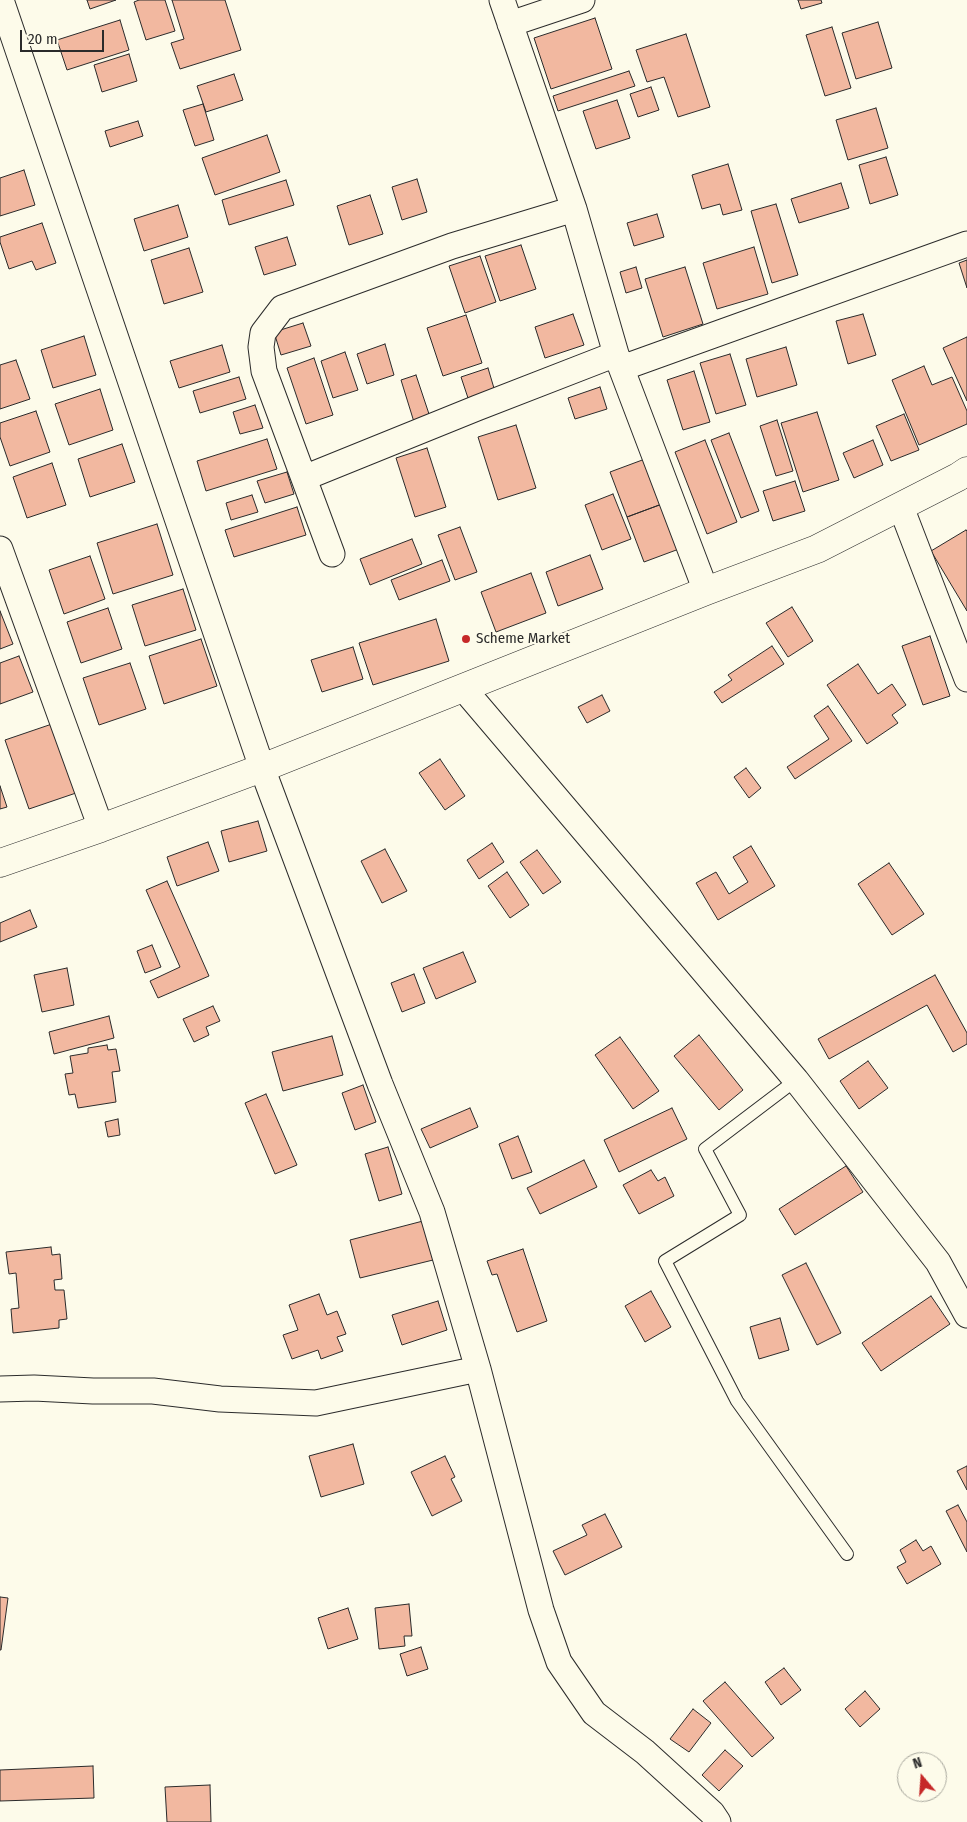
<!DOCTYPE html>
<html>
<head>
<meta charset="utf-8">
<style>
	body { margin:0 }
	#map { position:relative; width:967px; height:1822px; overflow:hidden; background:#fdfbea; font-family:"Fira Sans Condensed",sans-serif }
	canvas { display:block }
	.north { position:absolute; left:897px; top:1752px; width:50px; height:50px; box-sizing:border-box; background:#fdfbea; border:1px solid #a9a89e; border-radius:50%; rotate:342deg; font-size:14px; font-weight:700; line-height:20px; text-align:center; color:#2b2b2b }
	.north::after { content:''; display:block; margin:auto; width:18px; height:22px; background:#c62828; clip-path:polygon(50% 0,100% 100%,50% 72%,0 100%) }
	.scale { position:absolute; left:20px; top:30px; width:84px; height:22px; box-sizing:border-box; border:2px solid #2b2b2b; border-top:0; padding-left:6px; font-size:15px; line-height:18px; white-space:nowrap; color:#2b2b2b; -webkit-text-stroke:4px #fdfbea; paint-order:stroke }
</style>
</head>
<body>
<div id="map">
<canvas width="967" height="1822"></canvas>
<div class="north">N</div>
<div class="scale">20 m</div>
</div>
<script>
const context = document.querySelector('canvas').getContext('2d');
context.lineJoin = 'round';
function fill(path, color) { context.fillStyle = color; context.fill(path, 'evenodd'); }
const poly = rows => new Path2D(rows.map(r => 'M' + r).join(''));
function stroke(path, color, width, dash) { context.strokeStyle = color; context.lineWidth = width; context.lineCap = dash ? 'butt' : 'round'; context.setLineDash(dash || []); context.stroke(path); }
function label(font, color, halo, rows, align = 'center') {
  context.font = font + ' "Fira Sans Condensed",sans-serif'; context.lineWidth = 4; context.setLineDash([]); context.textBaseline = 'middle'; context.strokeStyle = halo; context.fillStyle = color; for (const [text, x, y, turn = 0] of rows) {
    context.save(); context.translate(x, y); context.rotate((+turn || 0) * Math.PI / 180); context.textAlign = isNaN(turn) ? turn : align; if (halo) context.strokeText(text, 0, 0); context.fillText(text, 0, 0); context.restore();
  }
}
const building = poly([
	[87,0,116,0,90,9,87,0],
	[139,0,165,0,175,31,146,40,134,2,139,0],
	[172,0,225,0,241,50,180,69,171,43,184,39,172,0],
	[798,0,821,0,822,3,801,9,798,0],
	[595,18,612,69,551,89,534,38,595,18],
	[120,20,129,50,67,70,57,40,120,20],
	[878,22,892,68,856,79,842,33,878,22],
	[832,27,851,88,825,96,806,35,832,27],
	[686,34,710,107,678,117,664,77,647,82,636,50,686,34],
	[129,54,137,81,102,92,94,65,129,54],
	[629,71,635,86,558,111,553,96,629,71],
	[234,74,243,100,206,112,197,86,234,74],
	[651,87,659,110,638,117,630,94,651,87],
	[617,100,630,138,596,149,583,111,617,100],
	[203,104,214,140,195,146,183,110,203,104],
	[876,108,888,148,848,160,836,120,876,108],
	[138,121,143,136,110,147,105,131,138,121],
	[267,135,280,172,215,195,202,158,267,135],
	[886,157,898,195,870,204,859,165,886,157],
	[728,164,742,210,723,215,720,204,702,209,692,175,728,164],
	[24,170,35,205,0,216,0,178,24,170],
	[417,179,427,212,402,220,392,187,417,179],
	[286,180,294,205,229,225,222,200,286,180],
	[841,183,849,208,799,223,791,199,841,183],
	[370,195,383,234,349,245,337,206,370,195],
	[776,204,798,275,772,283,751,211,776,204],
	[178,205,188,237,144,251,134,219,178,205],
	[657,214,664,237,634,246,627,223,657,214],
	[42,223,56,263,36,270,32,261,9,269,0,242,0,237,42,223],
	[287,237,296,265,264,275,255,247,287,237],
	[521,245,536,289,500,301,485,256,521,245],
	[754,247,768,294,717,309,703,263,754,247],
	[189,248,203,292,164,304,151,260,189,248],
	[480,256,496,302,465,313,449,266,480,256],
	[967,260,967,288,959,263,967,260],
	[636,267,642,288,626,293,620,272,636,267],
	[685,267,703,324,663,337,645,279,685,267],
	[573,314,584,345,545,358,535,327,573,314],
	[863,314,876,355,848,364,836,321,863,314],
	[466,315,482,363,443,376,427,328,466,315],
	[303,323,311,346,281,355,274,332,303,323],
	[84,336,96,375,53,388,41,350,84,336],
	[967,337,967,401,943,348,967,337],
	[385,344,394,375,367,384,357,354,385,344],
	[222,345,230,372,179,388,170,361,222,345],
	[786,347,797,385,757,397,746,359,786,347],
	[345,352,358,390,333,398,321,361,345,352],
	[730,354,746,405,716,414,700,363,730,354],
	[314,358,333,415,306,424,287,368,314,358],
	[16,360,30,399,0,409,0,365,16,360],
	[924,366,932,385,952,377,967,411,967,424,919,445,892,380,924,366],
	[488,368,496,395,470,404,461,377,488,368],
	[694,371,710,422,683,430,667,380,694,371],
	[416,375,430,417,414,422,401,380,416,375],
	[239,377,246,399,200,413,193,391,239,377],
	[600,387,607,409,575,419,568,398,600,387],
	[100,389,113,430,69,445,55,404,100,389],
	[255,405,263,428,240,434,233,412,255,405],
	[36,411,50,452,10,466,0,437,0,423,36,411],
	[817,412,839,480,803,492,781,423,817,412],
	[904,414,919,450,891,461,876,426,904,414],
	[777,420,793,471,776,476,760,426,777,420],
	[516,425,536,488,498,500,478,437,516,425],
	[729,433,759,511,741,518,711,440,729,433],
	[267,439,277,469,206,491,197,461,267,439],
	[705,440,737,522,707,534,675,452,705,440],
	[873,440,883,465,854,478,843,453,873,440],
	[122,444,135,482,90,497,78,459,122,444],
	[427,448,446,507,415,517,396,458,427,448],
	[645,459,662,504,627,517,610,472,645,459],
	[52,463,66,505,27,518,13,477,52,463],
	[287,472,294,494,265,503,257,481,287,472],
	[795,481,805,511,773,521,763,491,795,481],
	[613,494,631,539,602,550,585,505,613,494],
	[252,495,258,512,231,520,226,503,252,495],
	[662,504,679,549,644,562,627,517,662,504],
	[297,507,306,535,234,557,225,530,297,507],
	[157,524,173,575,113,594,97,543,157,524],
	[460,527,477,572,455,580,438,535,460,527],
	[966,530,967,531,967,611,931,551,966,530],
	[412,539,422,564,370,585,360,559,412,539],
	[590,555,603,589,558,606,546,572,590,555],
	[90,556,105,599,64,614,49,570,90,556],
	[442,560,450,581,399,600,391,580,442,560],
	[531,573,546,613,496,632,481,592,531,573],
	[183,589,196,630,145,646,132,605,183,589],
	[792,607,813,641,788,657,766,623,792,607],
	[108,608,122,649,81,663,67,622,108,608],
	[0,611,13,644,0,649,0,611],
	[436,619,449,661,373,685,359,643,436,619],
	[930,636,950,696,923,705,902,646,930,636],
	[201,639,217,686,164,704,149,656,201,639],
	[772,646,784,664,722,703,714,692,732,680,728,675,772,646],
	[353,647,363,679,322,692,311,660,353,647],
	[19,656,33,692,0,704,0,663,19,656],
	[130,663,146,709,99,725,83,678,130,663],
	[858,664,878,694,892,684,906,705,892,715,898,723,867,744,827,685,858,664],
	[602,695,610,711,587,723,578,707,602,695],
	[828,706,852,741,795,779,787,767,829,739,814,716,828,706],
	[52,724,76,793,29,809,5,740,52,724],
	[440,759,465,796,445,810,419,773,440,759],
	[746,768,761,788,749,798,734,777,746,768],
	[0,786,7,807,0,809,0,786],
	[258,821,267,851,229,862,221,831,258,821],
	[208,842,219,871,177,886,167,857,208,842],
	[492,843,504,862,479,879,467,860,492,843],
	[751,846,775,886,718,920,696,883,716,872,729,894,748,882,733,857,751,846],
	[385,849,407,891,382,903,361,861,385,849],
	[537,850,561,882,543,894,520,862,537,850],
	[889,863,924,914,892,935,858,884,889,863],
	[507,872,529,905,510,918,488,886,507,872],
	[167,881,209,976,158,998,150,981,180,967,146,890,167,881],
	[30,910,37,927,0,942,0,923,30,910],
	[152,945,161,967,145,973,137,951,152,945],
	[463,952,476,982,436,999,423,968,463,952],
	[67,968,74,1005,42,1012,34,975,67,968],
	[414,974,425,1003,402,1012,391,983,414,974],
	[935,975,967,1033,967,1044,953,1052,927,1005,829,1059,818,1039,935,975],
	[213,1006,220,1021,206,1027,209,1035,194,1042,183,1019,213,1006],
	[109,1016,114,1038,54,1054,49,1032,109,1016],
	[699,1035,743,1090,719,1110,674,1056,699,1035],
	[332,1036,343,1075,283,1091,272,1052,332,1036],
	[620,1037,659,1091,633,1109,595,1055,620,1037],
	[107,1045,108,1050,116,1049,120,1071,112,1072,116,1102,78,1108,75,1094,69,1095,65,1074,73,1073,70,1056,88,1053,88,1048,107,1045],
	[868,1061,888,1088,859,1109,840,1081,868,1061],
	[363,1085,376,1122,355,1130,342,1093,363,1085],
	[266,1094,297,1165,275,1174,245,1103,266,1094],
	[470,1108,478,1127,430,1148,421,1129,470,1108],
	[672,1108,687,1139,619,1172,604,1140,672,1108],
	[118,1119,120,1135,108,1137,105,1122,118,1119],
	[518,1136,532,1172,512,1179,499,1144,518,1136],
	[388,1147,402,1194,379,1201,365,1154,388,1147],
	[584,1160,597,1187,540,1214,527,1188,584,1160],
	[846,1166,863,1192,795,1235,779,1209,846,1166],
	[651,1170,658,1181,665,1177,674,1196,639,1214,623,1185,651,1170],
	[423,1221,433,1260,360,1278,350,1240,423,1221],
	[51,1247,52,1255,60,1254,62,1279,54,1280,55,1290,64,1290,67,1319,59,1320,59,1328,13,1333,11,1309,19,1308,16,1273,9,1274,6,1252,51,1247],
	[523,1249,547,1321,517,1332,497,1274,492,1275,487,1261,523,1249],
	[806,1263,841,1333,817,1345,782,1275,806,1263],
	[651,1291,671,1327,645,1342,625,1306,651,1291],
	[319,1294,327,1315,337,1311,346,1334,337,1337,343,1351,321,1359,318,1350,292,1359,283,1335,298,1330,289,1305,319,1294],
	[931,1296,950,1324,881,1371,862,1343,931,1296],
	[438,1301,447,1330,402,1345,392,1315,438,1301],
	[780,1318,789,1350,759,1359,750,1327,780,1318],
	[353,1444,364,1484,321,1497,309,1456,353,1444],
	[445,1456,455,1477,451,1479,462,1501,432,1516,411,1472,445,1456],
	[967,1466,967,1490,957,1471,967,1466],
	[958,1505,967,1522,967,1552,946,1511,958,1505],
	[605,1514,622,1547,565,1575,553,1551,587,1535,582,1525,605,1514],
	[916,1540,923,1551,931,1546,941,1564,907,1584,897,1567,906,1562,900,1550,916,1540],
	[0,1597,8,1598,1,1650,0,1650,0,1597],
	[409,1604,412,1636,404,1636,405,1646,379,1649,375,1608,409,1604],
	[348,1608,358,1639,328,1649,318,1618,348,1608],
	[421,1647,428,1669,407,1676,400,1654,421,1647],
	[784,1668,801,1690,781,1705,765,1682,784,1668],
	[725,1682,774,1738,752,1757,703,1701,725,1682],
	[865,1691,880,1709,860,1727,845,1709,865,1691],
	[693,1709,711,1723,689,1752,670,1739,693,1709],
	[725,1750,743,1766,719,1791,702,1775,725,1750],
	[93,1766,94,1798,0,1801,0,1770,93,1766],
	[210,1785,211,1822,167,1822,165,1787,210,1785]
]);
const service = poly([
	[796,1080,705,1149,740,1215,665,1261,737,1401,847,1554]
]);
const minor = poly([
	[1,0,262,768,380,1084,432,1212,478,1369,541,1610,559,1662,594,1713,645,1752,712,1813,718,1822],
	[502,0,574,209,616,354,706,591],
	[510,24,582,0],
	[622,368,967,244],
	[304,478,477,408,616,354],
	[901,507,967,679],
	[0,549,101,828],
	[332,554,264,371,261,347,263,333,282,308,452,246,574,209],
	[463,688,796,1080,938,1262,967,1315],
	[0,1389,34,1388,93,1391,153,1391,220,1399,316,1403,478,1369]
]);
const secondary = poly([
	[0,863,101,828,262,768,706,591,817,549,958,477,967,471]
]);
const markers = [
	[466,639,5,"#c62828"]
];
const poiNames = [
	["Scheme Market",476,639]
];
fill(building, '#f2b8a0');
stroke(building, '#2b2b2b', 1);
stroke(service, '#2b2b2b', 14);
stroke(minor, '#2b2b2b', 27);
stroke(secondary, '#2b2b2b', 29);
stroke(service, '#fdfbea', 12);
stroke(minor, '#fdfbea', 25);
stroke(secondary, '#fdfbea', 28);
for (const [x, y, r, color] of markers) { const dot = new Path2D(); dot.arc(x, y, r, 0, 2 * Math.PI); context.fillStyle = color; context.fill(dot); stroke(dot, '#fdfbea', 2); }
label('15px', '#2b2b2b', '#fdfbea', poiNames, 'left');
</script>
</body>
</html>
